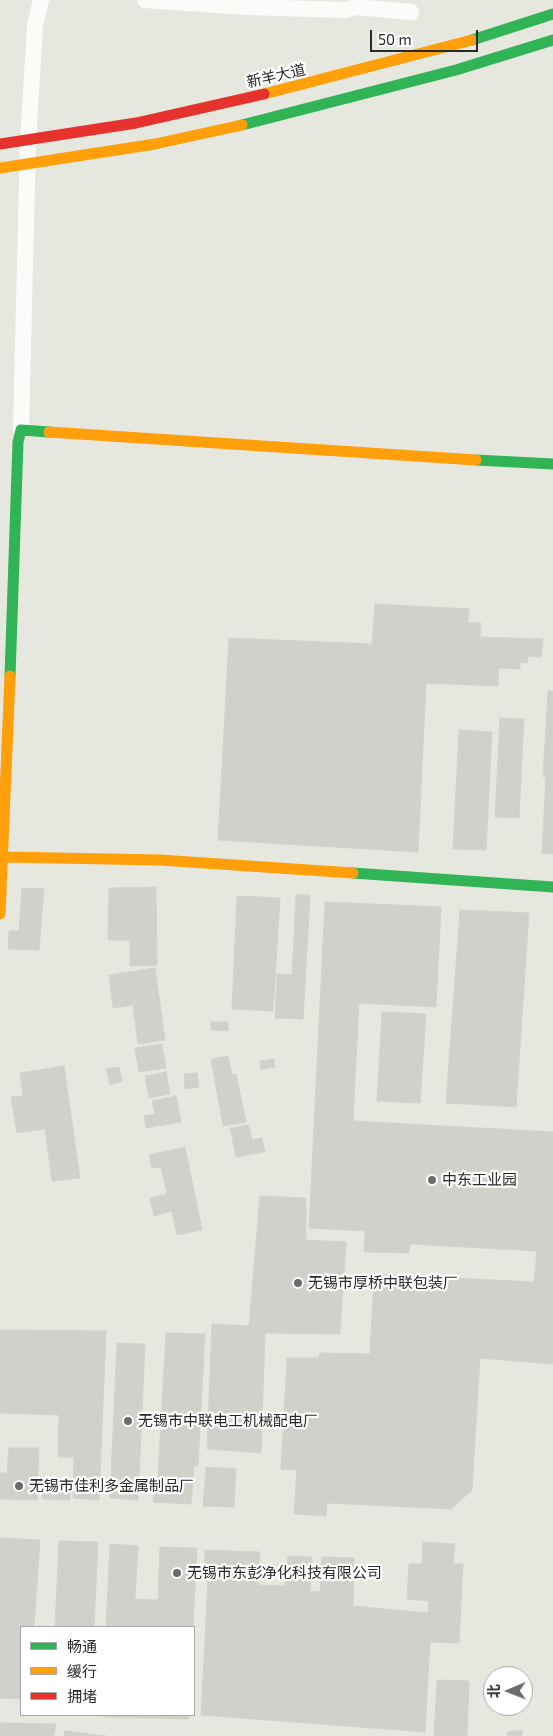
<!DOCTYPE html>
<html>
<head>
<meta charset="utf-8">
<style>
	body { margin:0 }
	#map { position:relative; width:553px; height:1736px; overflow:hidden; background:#e6e8e0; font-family:"Exo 2","Noto Sans SC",sans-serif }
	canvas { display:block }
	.legend { position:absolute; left:20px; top:1626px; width:175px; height:90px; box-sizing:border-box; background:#fff; border:1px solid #a9a9a9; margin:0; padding:6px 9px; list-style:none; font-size:15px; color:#292929 }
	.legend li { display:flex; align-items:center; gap:10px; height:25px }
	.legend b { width:25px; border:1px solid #a9a9a9 }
	.north { position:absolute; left:483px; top:1666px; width:50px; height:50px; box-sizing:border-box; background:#fff; border:1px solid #a9a9a9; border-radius:50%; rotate:269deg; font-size:14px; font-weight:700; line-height:20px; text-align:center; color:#292929 }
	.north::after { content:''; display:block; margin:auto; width:18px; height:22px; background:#6b6c69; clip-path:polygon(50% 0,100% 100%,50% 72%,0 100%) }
	.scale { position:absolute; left:370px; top:30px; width:108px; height:22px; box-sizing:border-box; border:2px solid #292929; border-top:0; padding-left:6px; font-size:15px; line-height:18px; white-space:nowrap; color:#292929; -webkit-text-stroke:4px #fff; paint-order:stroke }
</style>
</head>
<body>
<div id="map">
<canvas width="553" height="1736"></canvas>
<ul class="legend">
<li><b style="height:6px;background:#30b455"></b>畅通</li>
<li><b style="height:6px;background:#ff9f0a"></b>缓行</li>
<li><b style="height:6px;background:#e5322d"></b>拥堵</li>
</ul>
<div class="north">北</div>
<div class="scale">50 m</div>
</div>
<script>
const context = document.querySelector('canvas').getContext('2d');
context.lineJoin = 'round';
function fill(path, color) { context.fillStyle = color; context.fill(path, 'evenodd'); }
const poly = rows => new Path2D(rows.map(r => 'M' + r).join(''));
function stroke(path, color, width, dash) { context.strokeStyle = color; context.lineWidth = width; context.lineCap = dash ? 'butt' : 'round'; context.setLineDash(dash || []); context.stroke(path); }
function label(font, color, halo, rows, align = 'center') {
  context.font = font + ' "Exo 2","Noto Sans SC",sans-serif'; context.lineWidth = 4.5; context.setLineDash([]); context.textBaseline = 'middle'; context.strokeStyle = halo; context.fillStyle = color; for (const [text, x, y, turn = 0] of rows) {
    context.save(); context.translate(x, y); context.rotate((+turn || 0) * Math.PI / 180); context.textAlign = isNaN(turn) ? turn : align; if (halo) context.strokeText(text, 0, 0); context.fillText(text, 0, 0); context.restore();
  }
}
const building = poly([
	[375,604,469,609,468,623,481,623,480,637,543,639,541,657,528,656,527,663,520,662,520,669,499,668,498,686,426,683,418,852,218,840,229,638,372,644,375,604],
	[548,691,553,691,553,854,542,853,546,777,543,777,548,691],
	[500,718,524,719,519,818,495,817,500,718],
	[459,730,492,732,486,850,453,849,459,730],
	[156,887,157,965,130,966,130,940,108,940,109,888,156,887],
	[22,888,44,889,39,950,8,949,9,931,19,931,22,888],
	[296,895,310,895,303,1019,275,1018,277,974,292,975,296,895],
	[237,896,280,898,273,1011,232,1009,237,896],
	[325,902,441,907,436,1007,359,1003,353,1121,553,1132,553,1363,552,1364,480,1358,472,1490,451,1509,327,1503,326,1516,294,1514,297,1470,281,1469,287,1358,319,1358,320,1353,370,1354,374,1274,534,1282,537,1251,410,1244,409,1253,364,1252,365,1231,309,1228,325,902],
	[460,910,529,913,516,1107,446,1103,460,910],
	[155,968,165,1040,138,1044,133,1005,113,1008,109,975,155,968],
	[382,1012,426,1014,420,1103,377,1101,382,1012],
	[211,1022,228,1022,228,1031,211,1030,211,1022],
	[162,1044,166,1068,139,1072,135,1048,162,1044],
	[228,1056,232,1075,236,1074,246,1122,223,1126,211,1059,228,1056],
	[274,1059,275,1067,261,1069,260,1061,274,1059],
	[64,1066,80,1178,52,1181,45,1129,17,1133,11,1097,23,1096,20,1073,64,1066],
	[119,1067,122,1081,110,1085,106,1069,119,1067],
	[166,1072,170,1094,149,1098,145,1076,166,1072],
	[197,1073,199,1087,185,1089,184,1074,197,1073],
	[176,1096,181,1122,146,1128,144,1116,155,1114,152,1101,176,1096],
	[249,1125,252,1140,262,1138,265,1152,236,1157,230,1128,249,1125],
	[185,1147,202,1230,177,1235,172,1211,154,1216,150,1198,167,1194,161,1167,152,1168,149,1155,185,1147],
	[260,1196,306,1198,306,1240,346,1242,340,1334,265,1333,261,1453,207,1449,212,1324,249,1326,260,1196],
	[0,1330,106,1331,99,1500,73,1498,74,1457,58,1457,59,1415,0,1413,0,1330],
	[166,1333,205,1334,198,1466,194,1466,191,1504,153,1502,154,1493,157,1494,166,1333],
	[117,1343,145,1344,138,1500,110,1498,117,1343],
	[9,1448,39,1448,37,1500,0,1499,0,1473,7,1473,9,1448],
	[206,1467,236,1469,234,1507,203,1506,206,1467],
	[43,1484,70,1485,70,1500,42,1499,43,1484],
	[0,1538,40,1540,34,1627,21,1627,21,1699,0,1698,0,1538],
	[59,1541,98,1542,94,1627,55,1627,59,1541],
	[423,1542,455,1544,453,1564,463,1564,459,1643,430,1642,425,1732,201,1715,208,1580,204,1581,205,1550,260,1552,258,1585,285,1586,288,1556,312,1557,310,1591,320,1592,322,1557,354,1558,353,1606,428,1613,429,1601,407,1599,409,1564,422,1564,423,1542],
	[110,1544,138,1546,135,1599,158,1600,160,1547,197,1548,193,1627,106,1627,110,1544],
	[437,1680,469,1681,467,1736,434,1736,437,1680],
	[103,1715,189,1715,188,1719,103,1717,103,1715],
	[0,1723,56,1724,54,1736,0,1736,0,1723],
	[522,1730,522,1736,507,1736,507,1732,522,1730],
	[65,1731,106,1736,64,1736,65,1731]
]);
const street = poly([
	[145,0,247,7,345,10,356,7,411,12],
	[21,430,28,141,35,26,41,0]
]);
const fast = poly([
	[472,40,553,14],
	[242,125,456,70,553,40],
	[476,460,553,464],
	[10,676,18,442,21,430,49,432],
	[353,873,553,887]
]);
const slow = poly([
	[264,94,472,40],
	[0,168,155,144,242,125],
	[49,432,476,460],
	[4,857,160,860,353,873],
	[0,914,10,676]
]);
const jam = poly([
	[0,144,136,123,264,94]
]);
const markers = [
	[432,1180,5,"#6b6c69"],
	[298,1283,5,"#6b6c69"],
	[128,1421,5,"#6b6c69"],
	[19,1486,5,"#6b6c69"],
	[177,1573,5,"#6b6c69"]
];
const streetNames = [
	["新羊大道",276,76,-13]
];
const poiNames = [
	["中东工业园",442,1180],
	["无锡市厚桥中联包装厂",308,1283],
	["无锡市中联电工机械配电厂",138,1421],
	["无锡市佳利多金属制品厂",29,1486],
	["无锡市东彭净化科技有限公司",187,1573]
];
fill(building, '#cfd1cb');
stroke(building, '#d1d3cc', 1);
stroke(street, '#fbfcfa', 16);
stroke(fast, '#30b455', 11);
stroke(slow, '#ff9f0a', 11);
stroke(jam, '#e5322d', 11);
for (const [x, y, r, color] of markers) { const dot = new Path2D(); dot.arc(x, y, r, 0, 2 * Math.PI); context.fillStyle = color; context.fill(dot); stroke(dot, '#fff', 2); }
label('15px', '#292929', '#fff', streetNames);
label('15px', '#292929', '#fff', poiNames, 'left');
</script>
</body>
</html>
